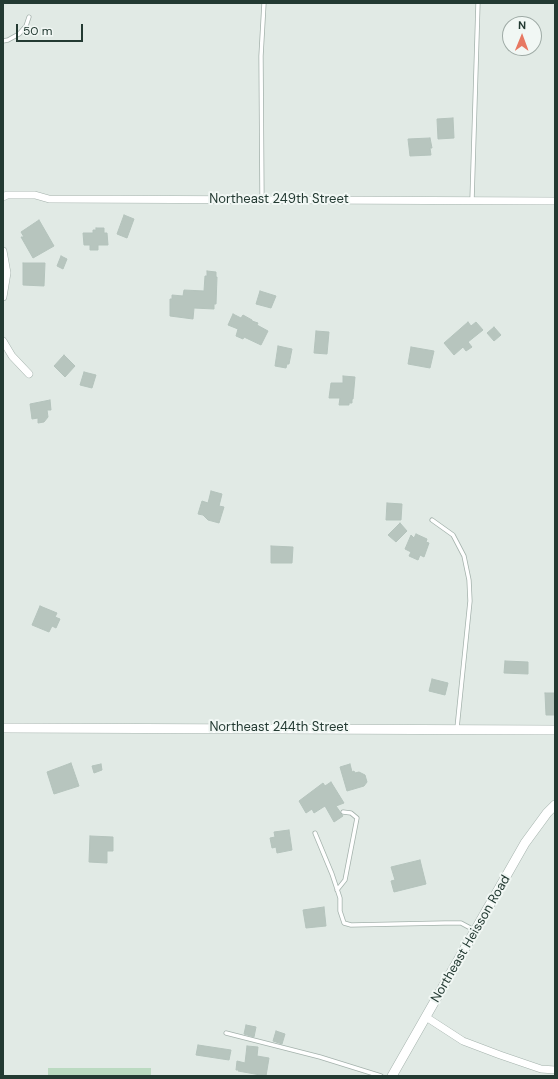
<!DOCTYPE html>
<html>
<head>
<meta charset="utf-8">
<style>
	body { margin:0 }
	#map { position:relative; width:558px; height:1079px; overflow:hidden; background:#e1eae5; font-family:"DM Sans",sans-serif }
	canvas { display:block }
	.frame { position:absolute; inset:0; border:4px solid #233a32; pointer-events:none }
	.north { position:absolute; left:502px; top:16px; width:40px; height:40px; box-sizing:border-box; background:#f1f7f4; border:1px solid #9faba6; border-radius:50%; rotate:1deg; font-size:11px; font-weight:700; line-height:16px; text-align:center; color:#233a32 }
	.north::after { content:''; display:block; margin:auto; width:14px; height:18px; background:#e77862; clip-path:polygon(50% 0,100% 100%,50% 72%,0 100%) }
	.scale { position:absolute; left:16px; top:24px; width:67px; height:18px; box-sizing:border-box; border:2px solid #233a32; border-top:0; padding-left:5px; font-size:12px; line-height:14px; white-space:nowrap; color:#233a32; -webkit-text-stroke:3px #f1f7f4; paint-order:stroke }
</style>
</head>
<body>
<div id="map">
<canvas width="558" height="1079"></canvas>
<div class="frame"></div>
<div class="north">N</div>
<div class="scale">50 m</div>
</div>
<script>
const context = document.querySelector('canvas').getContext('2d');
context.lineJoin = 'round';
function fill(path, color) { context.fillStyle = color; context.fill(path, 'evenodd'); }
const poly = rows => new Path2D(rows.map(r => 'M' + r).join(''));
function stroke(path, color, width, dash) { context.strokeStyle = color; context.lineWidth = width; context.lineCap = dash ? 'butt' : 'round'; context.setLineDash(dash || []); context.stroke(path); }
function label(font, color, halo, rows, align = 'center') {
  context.font = font + ' "DM Sans",sans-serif'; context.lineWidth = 4; context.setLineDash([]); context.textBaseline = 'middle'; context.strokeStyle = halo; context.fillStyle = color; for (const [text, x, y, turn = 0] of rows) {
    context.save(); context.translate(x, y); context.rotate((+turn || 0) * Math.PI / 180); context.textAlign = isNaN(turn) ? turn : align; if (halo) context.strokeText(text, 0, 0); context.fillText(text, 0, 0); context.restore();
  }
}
const green = poly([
	[48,1068,151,1068,151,1076,48,1076]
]);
const building = poly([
	[453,118,454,138,438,139,437,119,453,118],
	[430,138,432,148,430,148,431,155,410,156,408,139,430,138],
	[124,215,134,219,127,238,117,234,124,215],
	[39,220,54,246,33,258,21,237,24,237,21,232,39,220],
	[96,228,104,228,104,233,107,233,108,245,98,245,98,250,90,250,90,245,84,245,83,233,93,233,93,230,96,230,96,228],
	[61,256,67,259,63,269,57,266,61,256],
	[23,263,45,263,44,286,23,285,23,263],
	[207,271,216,272,216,277,217,277,216,304,214,304,214,309,194,308,193,319,170,316,170,299,172,299,172,295,183,296,184,290,204,291,205,276,207,276,207,271],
	[260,291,276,296,271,308,256,304,260,291],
	[233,314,241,318,243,315,252,320,252,321,258,323,257,325,268,331,261,345,244,337,243,339,236,336,238,329,228,325,233,314],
	[468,322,471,326,476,322,483,330,468,342,472,347,466,351,463,347,454,355,444,343,468,322],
	[494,327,501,335,494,341,487,333,494,327],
	[316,331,329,332,327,354,314,353,316,331],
	[278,346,292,349,289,364,287,364,286,368,275,366,278,346],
	[411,347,434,351,430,368,408,364,411,347],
	[64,355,75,366,65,377,54,366,64,355],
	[84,372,96,375,92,388,80,385,84,372],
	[343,376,355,377,353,399,352,399,352,403,349,403,349,405,339,405,340,398,329,398,331,383,343,383,343,376],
	[50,400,51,410,47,410,48,417,44,422,38,423,38,418,32,419,30,404,50,400],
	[211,491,222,494,219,506,224,507,219,523,208,520,203,515,198,514,202,501,208,503,211,491],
	[387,503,402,504,401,520,386,520,387,503],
	[400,523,407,531,396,542,388,535,400,523],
	[416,534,427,539,426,542,429,543,424,557,420,555,418,560,409,556,411,552,405,549,411,535,414,538,416,534],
	[271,546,293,547,292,563,271,563,271,546],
	[40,606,57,613,55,617,60,619,56,628,52,626,49,632,32,625,40,606],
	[505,661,528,662,528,674,504,673,505,661],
	[432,679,448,683,445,695,429,691,432,679],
	[545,693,554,693,555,715,546,715,545,693],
	[71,763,79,786,54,794,47,772,71,763],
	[101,764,102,770,94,773,92,766,101,764],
	[350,764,352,772,354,771,355,773,359,772,365,775,367,782,364,786,347,791,340,767,350,764],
	[331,782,344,803,336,806,343,816,334,822,325,806,314,813,312,809,306,813,299,801,323,783,325,786,331,782],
	[289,830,292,850,277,853,276,847,272,848,270,838,275,837,274,832,289,830],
	[90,836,113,837,113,851,107,851,107,863,89,862,90,836],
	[420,860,426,884,394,892,391,881,395,880,391,867,420,860],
	[324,907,326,926,306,928,303,910,324,907],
	[246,1025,256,1027,254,1037,244,1034,246,1025],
	[276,1031,285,1034,282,1044,273,1041,276,1031],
	[198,1045,231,1050,229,1060,196,1055,198,1045],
	[247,1046,258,1047,257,1056,269,1058,266,1076,238,1071,239,1070,236,1070,237,1061,245,1063,247,1046]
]);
const service = poly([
	[3,41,8,40,19,34,26,26,29,17],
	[262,199,261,56,264,3],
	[472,200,478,3],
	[432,520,453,535,464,556,469,580,470,601,457,728],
	[315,833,332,874,340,898,340,911,344,923,351,925,445,923,461,923,474,930],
	[337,890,345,880,357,818,351,813,343,812],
	[226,1033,320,1057,381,1076]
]);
const minor = poly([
	[3,197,7,195,35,195,49,199,555,201],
	[3,251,7,273,3,297],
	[3,341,12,356,29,374],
	[426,1017,463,1041,500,1055,541,1069,555,1070]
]);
const tertiary = poly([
	[3,728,555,730],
	[392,1076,525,843,547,813,555,805]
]);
const streetNames = [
	["Northeast 249th Street",279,200],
	["Northeast 244th Street",279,728],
	["Northeast Heisson Road",471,939,-60]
];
fill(green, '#bbdac1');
fill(building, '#b7c5be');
stroke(building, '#b4c3bc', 1);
stroke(service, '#a4b2ac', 5);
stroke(minor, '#a4b2ac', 8);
stroke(tertiary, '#a4b2ac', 10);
stroke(service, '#fff', 3.5);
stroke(minor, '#fff', 7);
stroke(tertiary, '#fff', 9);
label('13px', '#233a32', '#f1f7f4', streetNames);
</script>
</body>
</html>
